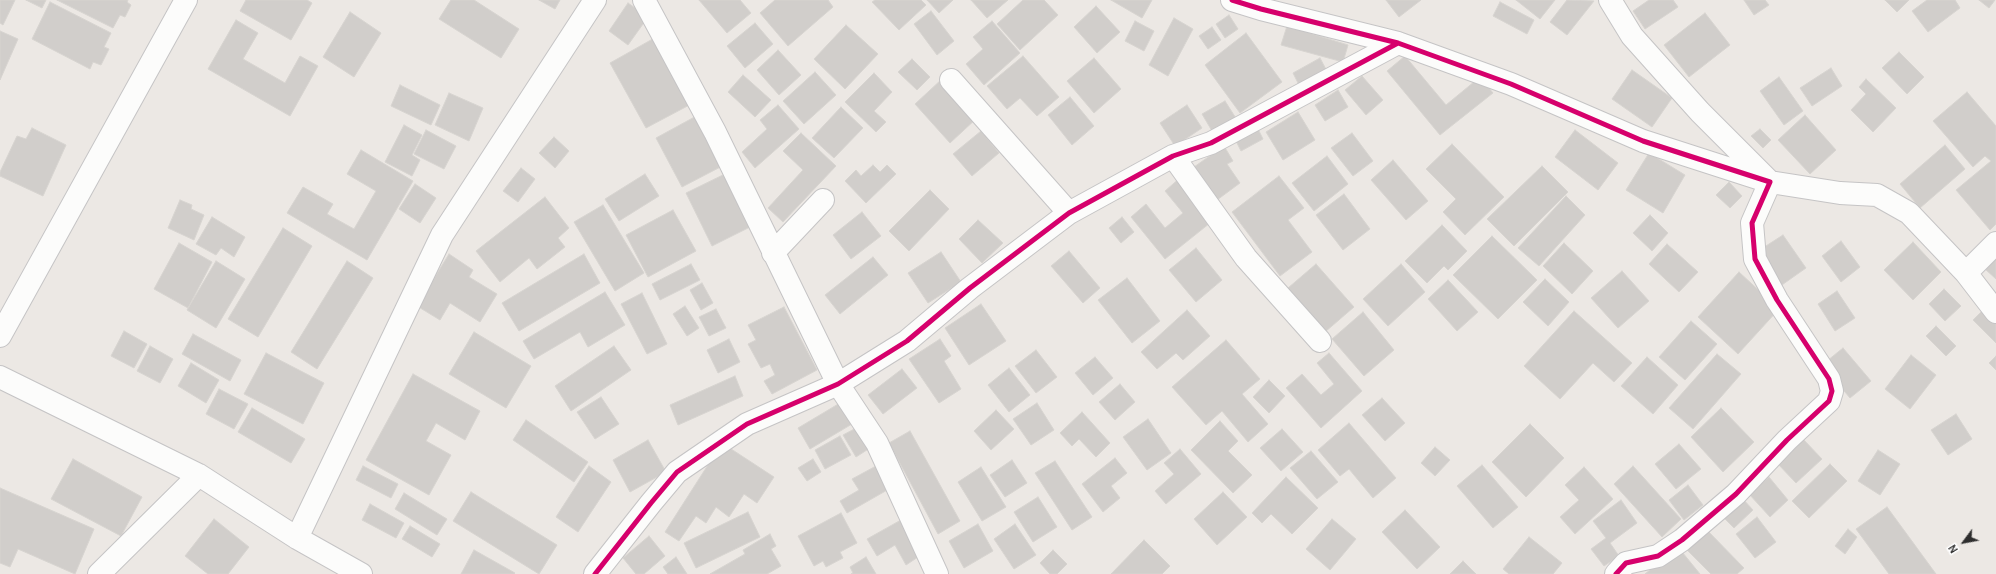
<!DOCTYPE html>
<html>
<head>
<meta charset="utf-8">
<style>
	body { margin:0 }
	#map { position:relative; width:1996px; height:574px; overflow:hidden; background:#ece8e4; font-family:Karla,sans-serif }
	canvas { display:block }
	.north { position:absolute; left:1944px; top:522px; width:40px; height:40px; -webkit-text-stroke:3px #fff; paint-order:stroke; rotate:238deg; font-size:11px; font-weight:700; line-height:16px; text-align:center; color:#2e2e2e }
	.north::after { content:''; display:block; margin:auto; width:14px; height:18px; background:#2e2e2e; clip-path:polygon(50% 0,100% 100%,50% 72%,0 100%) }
</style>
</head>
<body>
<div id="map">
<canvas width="1996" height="574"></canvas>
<div class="north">N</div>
</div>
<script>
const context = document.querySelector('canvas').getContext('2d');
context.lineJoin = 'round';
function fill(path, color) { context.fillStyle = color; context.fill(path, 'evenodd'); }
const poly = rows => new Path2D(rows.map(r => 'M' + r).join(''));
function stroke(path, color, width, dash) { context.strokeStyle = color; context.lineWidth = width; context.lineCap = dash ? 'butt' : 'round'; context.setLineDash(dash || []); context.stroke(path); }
const building = poly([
	[0,0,15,0,3,25,0,23,0,0],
	[26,0,46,0,42,8,26,0],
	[57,0,128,0,127,2,131,5,125,17,120,15,113,28,57,0],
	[246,0,307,0,312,3,291,40,240,11,246,0],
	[451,0,474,0,519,29,501,58,439,19,451,0],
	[539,0,560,0,555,9,539,0],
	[699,0,740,0,751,13,727,33,699,0],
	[775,0,828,0,833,7,788,46,760,13,775,0],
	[875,0,921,0,926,5,899,30,872,2,875,0],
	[927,0,953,0,939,13,927,0],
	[971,0,1008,0,987,18,971,0],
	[1023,0,1044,0,1058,15,1020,50,997,24,1023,0],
	[1111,0,1152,0,1142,18,1111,0],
	[1386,0,1421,0,1399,17,1386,0],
	[1516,0,1555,0,1540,19,1516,0],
	[1567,0,1594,1,1567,35,1550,22,1567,0],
	[1649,0,1673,0,1678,7,1645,29,1633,11,1649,0],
	[1744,0,1765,0,1769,5,1754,15,1744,0],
	[1885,0,1909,0,1897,12,1885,0],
	[1927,0,1955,0,1960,8,1928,32,1912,11,1927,0],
	[1979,0,1995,0,1989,8,1979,0],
	[50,2,111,33,104,47,109,49,101,65,93,62,90,69,32,39,50,2],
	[1500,2,1534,20,1527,34,1493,16,1500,2],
	[628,3,648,17,628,45,609,31,628,3],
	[1096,6,1120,32,1097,53,1074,27,1096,6],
	[931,11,954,41,937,55,914,24,931,11],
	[350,12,381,33,354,77,323,57,350,12],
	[1705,13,1730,45,1689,77,1664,45,1705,13],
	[1229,15,1238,29,1225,38,1216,24,1229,15],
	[1174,18,1193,29,1168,76,1149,65,1174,18],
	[236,20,258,33,243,59,285,83,300,56,318,66,290,116,208,69,236,20],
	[992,21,1020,53,984,85,966,64,983,49,973,37,992,21],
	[1135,21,1154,31,1144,51,1125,41,1135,21],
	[755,23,773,44,745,68,727,46,755,23],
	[846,25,878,54,845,89,814,59,846,25],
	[1287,26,1348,45,1343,62,1281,45,1287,26],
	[1212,27,1221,40,1208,49,1199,36,1212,27],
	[0,31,18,39,0,80,0,31],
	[1246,33,1282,82,1240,113,1205,65,1246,33],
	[658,36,695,102,646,128,610,63,658,36],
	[778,50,801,75,779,95,757,70,778,50],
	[1899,52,1924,77,1907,94,1882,68,1899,52],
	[1023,56,1059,97,1037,116,1020,98,1007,109,987,86,1023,56],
	[1405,56,1446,105,1480,77,1493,93,1440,135,1387,71,1405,56],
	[1094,58,1121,89,1094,113,1067,81,1094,58],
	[1320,58,1329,75,1302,91,1293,73,1320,58],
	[912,59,930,77,917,90,898,72,912,59],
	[1831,68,1842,86,1812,106,1800,88,1831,68],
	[1632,70,1672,98,1652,127,1612,99,1632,70],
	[815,72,836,95,804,124,783,101,815,72],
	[874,73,892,92,874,111,886,122,876,132,845,102,874,73],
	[743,75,771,100,755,117,728,92,743,75],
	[1362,76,1383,100,1366,115,1345,90,1362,76],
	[1779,77,1803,111,1784,125,1760,91,1779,77],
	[942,79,977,118,950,143,915,104,942,79],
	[1866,79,1896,108,1873,132,1851,110,1866,94,1859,87,1866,79],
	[400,85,440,105,431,125,391,106,400,85],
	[1338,90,1348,107,1325,121,1315,105,1338,90],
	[1967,92,1996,126,1996,224,1990,230,1956,190,1991,161,1985,156,1973,167,1933,121,1967,92],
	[449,93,483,108,469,141,435,125,449,93],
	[1070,97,1094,126,1072,145,1048,115,1070,97],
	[1225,101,1239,123,1215,136,1202,114,1225,101],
	[778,105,799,129,755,168,742,152,767,129,760,120,778,105],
	[1187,105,1202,128,1175,146,1160,123,1187,105],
	[841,107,863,128,834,158,812,138,841,107],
	[1298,112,1315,140,1283,160,1266,132,1298,112],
	[700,114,728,163,682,187,656,138,700,114],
	[1805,115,1836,150,1810,174,1778,140,1805,115],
	[404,125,422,135,412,155,420,160,412,176,385,162,404,125],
	[1256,125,1263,139,1241,151,1234,137,1256,125],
	[32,128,66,145,43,196,0,176,0,172,17,136,26,139,32,128],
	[1760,129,1771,140,1763,148,1751,136,1760,129],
	[426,130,456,146,444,169,414,154,426,130],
	[1575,130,1618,163,1598,190,1555,157,1575,130],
	[981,131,999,153,972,176,953,154,981,131],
	[801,133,836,166,783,222,768,208,803,170,783,151,801,133],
	[1352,133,1373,161,1353,176,1331,148,1352,133],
	[554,137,569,151,555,168,539,153,554,137],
	[1452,144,1504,197,1465,235,1443,212,1456,199,1426,169,1452,144],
	[1945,145,1965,169,1920,208,1900,184,1945,145],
	[1224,146,1233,161,1227,164,1240,183,1217,200,1194,167,1224,146],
	[361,150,413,181,367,260,287,213,303,187,333,204,327,214,354,229,376,191,347,174,361,150],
	[1649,153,1685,175,1663,213,1626,190,1649,153],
	[1327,156,1348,184,1314,211,1292,183,1327,156],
	[1393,160,1428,201,1406,220,1371,180,1393,160],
	[873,165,880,172,887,165,896,174,866,203,845,181,856,170,861,176,873,165],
	[1542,166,1568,192,1514,246,1487,219,1542,166],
	[521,168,535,179,518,202,503,191,521,168],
	[729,172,756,224,712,246,686,193,729,172],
	[645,174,659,196,619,221,605,199,645,174],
	[1279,176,1304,208,1288,220,1312,252,1280,276,1232,212,1279,176],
	[1181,177,1215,219,1165,259,1131,217,1146,204,1165,228,1183,213,1165,191,1181,177],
	[1729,182,1742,196,1730,208,1716,195,1729,182],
	[415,184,436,198,420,223,399,209,415,184],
	[930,190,949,209,909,251,889,231,930,190],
	[1344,194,1370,229,1343,250,1316,215,1344,194],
	[1566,196,1585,215,1539,266,1518,248,1566,196],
	[545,197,569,228,558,238,565,247,537,269,529,258,500,282,476,251,545,197],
	[180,200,192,205,191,209,204,215,194,240,168,228,180,200],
	[603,205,644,273,615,291,574,222,603,205],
	[673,210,696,251,648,277,626,235,673,210],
	[862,212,881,236,851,259,833,235,862,212],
	[1650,215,1668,233,1652,251,1633,233,1650,215],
	[212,217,245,237,234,257,221,248,216,255,196,244,212,217],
	[1122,217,1134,232,1121,243,1109,228,1122,217],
	[978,220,1003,243,982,263,959,239,978,220],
	[1442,225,1467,251,1448,270,1444,266,1427,283,1405,261,1442,225],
	[283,228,312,246,258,337,228,319,283,228],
	[1783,235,1806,268,1779,287,1755,253,1783,235],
	[1492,236,1537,280,1498,319,1453,275,1492,236],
	[1841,241,1860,267,1841,282,1822,256,1841,241],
	[1913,242,1941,272,1913,300,1884,270,1913,242],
	[179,243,212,262,188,308,154,289,179,243],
	[1564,243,1593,271,1572,294,1543,266,1564,243],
	[1667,244,1698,272,1679,292,1649,264,1667,244],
	[1196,248,1222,280,1196,302,1169,270,1196,248],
	[1069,251,1100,288,1083,303,1051,266,1069,251],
	[941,252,961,282,928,303,908,273,941,252],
	[449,254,473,270,469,277,497,294,480,322,450,303,440,320,417,306,449,254],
	[584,254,600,283,519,331,502,303,584,254],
	[873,257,888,275,840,314,825,295,873,257],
	[1996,258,1996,279,1985,269,1996,258],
	[216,261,245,279,216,328,187,310,216,261],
	[347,261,373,278,317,369,291,352,347,261],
	[691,264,700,280,660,300,652,284,691,264],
	[1316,264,1354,307,1325,332,1288,288,1316,264],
	[1401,264,1425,292,1388,326,1363,299,1401,264],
	[1622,271,1649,301,1618,328,1591,298,1622,271],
	[1739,272,1779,309,1738,354,1698,317,1739,272],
	[1127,278,1160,321,1132,343,1098,300,1127,278],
	[1545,279,1569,302,1548,326,1523,302,1545,279],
	[1448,280,1478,312,1457,331,1428,299,1448,280],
	[702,283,713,303,701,310,690,290,702,283],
	[1944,289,1961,306,1945,321,1929,304,1944,289],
	[1837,291,1855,318,1835,331,1818,304,1837,291],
	[605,292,625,325,588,347,580,332,534,359,523,341,605,292],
	[642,293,667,344,647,354,621,304,642,293],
	[981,304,1006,341,969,365,945,328,981,304],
	[685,306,699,328,687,336,673,314,685,306],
	[784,307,817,370,772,394,764,381,775,375,770,364,761,368,748,344,756,340,748,325,784,307],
	[1985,308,1996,319,1996,343,1973,320,1985,308],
	[716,309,726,328,709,336,699,317,716,309],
	[1187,310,1210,336,1183,360,1176,353,1157,369,1141,352,1187,310],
	[1574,311,1632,363,1614,382,1593,363,1560,399,1524,366,1574,311],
	[1363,312,1394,350,1364,376,1332,339,1363,312],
	[1691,321,1717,344,1685,380,1659,357,1691,321],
	[1936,326,1956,346,1946,356,1926,336,1936,326],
	[124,331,147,344,134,368,111,356,124,331],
	[474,332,531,366,506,408,449,374,474,332],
	[193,334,241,360,230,381,182,354,193,334],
	[729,339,740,362,718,373,707,350,729,339],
	[940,339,951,356,944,361,961,389,939,403,909,359,940,339],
	[1226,340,1260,379,1242,394,1268,424,1248,442,1222,411,1206,425,1172,387,1226,340],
	[150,346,173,359,160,383,137,371,150,346],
	[614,346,631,370,571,411,555,386,614,346],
	[1843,348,1871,381,1850,398,1822,365,1843,348],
	[1036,350,1057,377,1036,393,1015,366,1036,350],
	[266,353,324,383,303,424,244,394,266,353],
	[1329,353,1362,391,1321,428,1286,388,1302,374,1321,395,1334,384,1317,363,1329,353],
	[1717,354,1741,374,1693,429,1669,408,1717,354],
	[1911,355,1936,375,1910,409,1885,389,1911,355],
	[1996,356,1996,370,1989,363,1996,356],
	[1095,357,1113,378,1093,395,1075,373,1095,357],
	[1647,357,1678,385,1653,414,1621,386,1647,357],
	[191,363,219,380,206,403,178,386,191,363],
	[1009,368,1030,395,1009,412,988,385,1009,368],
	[902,369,917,388,883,414,868,395,902,369],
	[413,374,480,411,465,440,436,423,426,441,451,455,429,495,366,460,413,374],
	[735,376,743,396,678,425,670,405,735,376],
	[1269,380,1285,396,1269,413,1253,397,1269,380],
	[1120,384,1135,402,1115,420,1099,402,1120,384],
	[219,389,248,404,234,429,206,414,219,389],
	[601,397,619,424,595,439,577,412,601,397],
	[1382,398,1405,423,1385,441,1362,415,1382,398],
	[840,403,852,424,810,449,798,428,840,403],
	[1037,403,1054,430,1031,445,1013,419,1037,403],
	[252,408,305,439,291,463,238,432,252,408],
	[1721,408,1754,442,1723,472,1691,437,1721,408],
	[996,410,1014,429,991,450,974,431,996,410],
	[1082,412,1110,443,1096,457,1079,439,1072,446,1060,433,1082,412],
	[1956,414,1972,439,1948,455,1931,430,1956,414],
	[1148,419,1171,453,1147,470,1123,437,1148,419],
	[526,420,588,462,574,482,513,440,526,420],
	[1220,421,1238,441,1228,451,1252,475,1233,493,1191,450,1220,421],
	[1349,423,1396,478,1373,498,1349,469,1340,476,1318,450,1349,423],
	[1530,424,1564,458,1526,497,1492,462,1530,424],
	[858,427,870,448,856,457,843,435,858,427],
	[1282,429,1303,452,1281,471,1260,448,1282,429],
	[910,431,960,521,938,534,889,443,910,431],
	[840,436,851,455,825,469,815,450,840,436],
	[1803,439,1822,459,1796,483,1777,463,1803,439],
	[648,440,666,472,630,492,613,460,648,440],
	[722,443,774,477,757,503,744,494,729,517,716,507,706,523,696,516,679,541,665,532,722,443],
	[1679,444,1701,469,1676,489,1655,464,1679,444],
	[1435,447,1450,460,1435,476,1421,463,1435,447],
	[1180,449,1201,474,1166,504,1155,491,1174,474,1164,463,1180,449],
	[1878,450,1900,464,1880,495,1858,481,1878,450],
	[1311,451,1338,482,1317,499,1290,468,1311,451],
	[1115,458,1127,473,1111,486,1120,498,1103,512,1082,484,1115,458],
	[73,459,142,497,121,536,51,499,73,459],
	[813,459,821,472,807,481,798,468,813,459],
	[1012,460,1027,483,1005,497,990,475,1012,460],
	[1055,461,1092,517,1072,530,1035,473,1055,461],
	[1830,464,1847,481,1809,518,1792,501,1830,464],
	[1482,465,1518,507,1493,528,1457,486,1482,465],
	[363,466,398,484,391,498,356,480,363,466],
	[589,466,611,482,578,532,556,517,589,466],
	[876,466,889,489,847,513,840,501,859,490,852,479,876,466],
	[1633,466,1681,519,1662,537,1614,484,1633,466],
	[981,467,1006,507,982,521,958,482,981,467],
	[1584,467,1613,499,1575,534,1560,517,1579,500,1565,485,1584,467],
	[1286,477,1318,508,1292,534,1271,514,1262,523,1252,513,1286,477],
	[1769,477,1788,500,1770,517,1749,494,1769,477],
	[1688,485,1703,505,1684,520,1669,500,1688,485],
	[0,488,94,529,75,574,18,549,10,567,0,563,0,488],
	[471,492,557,545,539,574,453,521,471,492],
	[1223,492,1247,517,1217,545,1194,519,1223,492],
	[404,493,447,519,437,535,395,509,404,493],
	[1038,497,1057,527,1033,542,1014,512,1038,497],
	[1742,498,1753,510,1734,528,1722,516,1742,498],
	[1621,500,1637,523,1610,543,1619,556,1604,566,1591,549,1606,538,1593,521,1621,500],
	[370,504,404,523,396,538,362,520,370,504],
	[1887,507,1936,574,1889,574,1856,529,1887,507],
	[1405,510,1440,547,1417,569,1382,532,1405,510],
	[748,512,760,537,696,568,684,543,748,512],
	[841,513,857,543,840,552,843,558,826,567,823,561,814,566,798,536,841,513],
	[1757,517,1776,542,1755,558,1736,534,1757,517],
	[214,519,249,547,228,574,208,574,185,556,214,519],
	[1332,519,1356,539,1330,570,1306,549,1332,519],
	[901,520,921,555,906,565,895,545,877,556,867,539,901,520],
	[978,524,993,551,964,568,949,541,978,524],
	[1015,524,1036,555,1014,569,994,539,1015,524],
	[410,526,440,544,432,557,402,539,410,526],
	[1705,528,1744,568,1737,574,1711,574,1685,548,1705,528],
	[1848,529,1857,537,1845,554,1835,546,1848,529],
	[770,534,776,546,771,549,781,566,767,574,710,574,745,554,743,550,770,534],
	[649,536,665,556,644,574,636,574,623,558,649,536],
	[1529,537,1562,563,1553,574,1509,574,1503,569,1529,537],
	[1144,540,1170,566,1162,574,1111,574,1144,540],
	[1678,547,1700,574,1645,574,1678,547],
	[474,550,515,573,514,574,461,574,474,550],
	[1053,550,1067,564,1057,574,1050,574,1040,563,1053,550],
	[676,557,687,574,668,574,663,567,676,557],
	[866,557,876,574,851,574,853,573,850,567,866,557],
	[1463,561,1476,574,1450,574,1463,561]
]);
const minor = poly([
	[644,0,715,132,838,384,877,443,937,574],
	[1232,0,1261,9,1398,43,1511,84,1643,141,1770,182,1752,223,1755,259,1777,300,1829,379,1832,391,1829,401,1787,440,1736,494,1682,540,1658,556,1626,563,1616,574],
	[1610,0,1632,36,1700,112,1770,182,1840,193,1877,195,1909,213,1966,273,1996,312],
	[951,80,1069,213],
	[1173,156,1246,258,1320,341],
	[773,253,823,200],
	[1966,273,1996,243],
	[0,336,186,0],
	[0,377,199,475,297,538,361,574],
	[297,538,442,235,595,0],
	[99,574,199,475],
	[595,574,651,503,677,472,747,424,838,384,907,341,970,288,1069,213,1173,156,1211,143,1398,43]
]);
const cycleway = poly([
	[1232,0,1261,9,1398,43,1511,84,1643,141,1770,182,1752,223,1755,259,1777,300,1829,379,1832,391,1829,401,1787,440,1736,494,1682,540,1658,556,1626,563,1616,574],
	[595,574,651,503,677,472,747,424,838,384,907,341,970,288,1069,213,1173,156,1211,143,1398,43]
]);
fill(building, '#d1cecb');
stroke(building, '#d7d4d0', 1);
stroke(minor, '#c5c4c5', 24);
stroke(minor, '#fcfcfb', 22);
stroke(cycleway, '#d6006c', 5);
</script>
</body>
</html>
